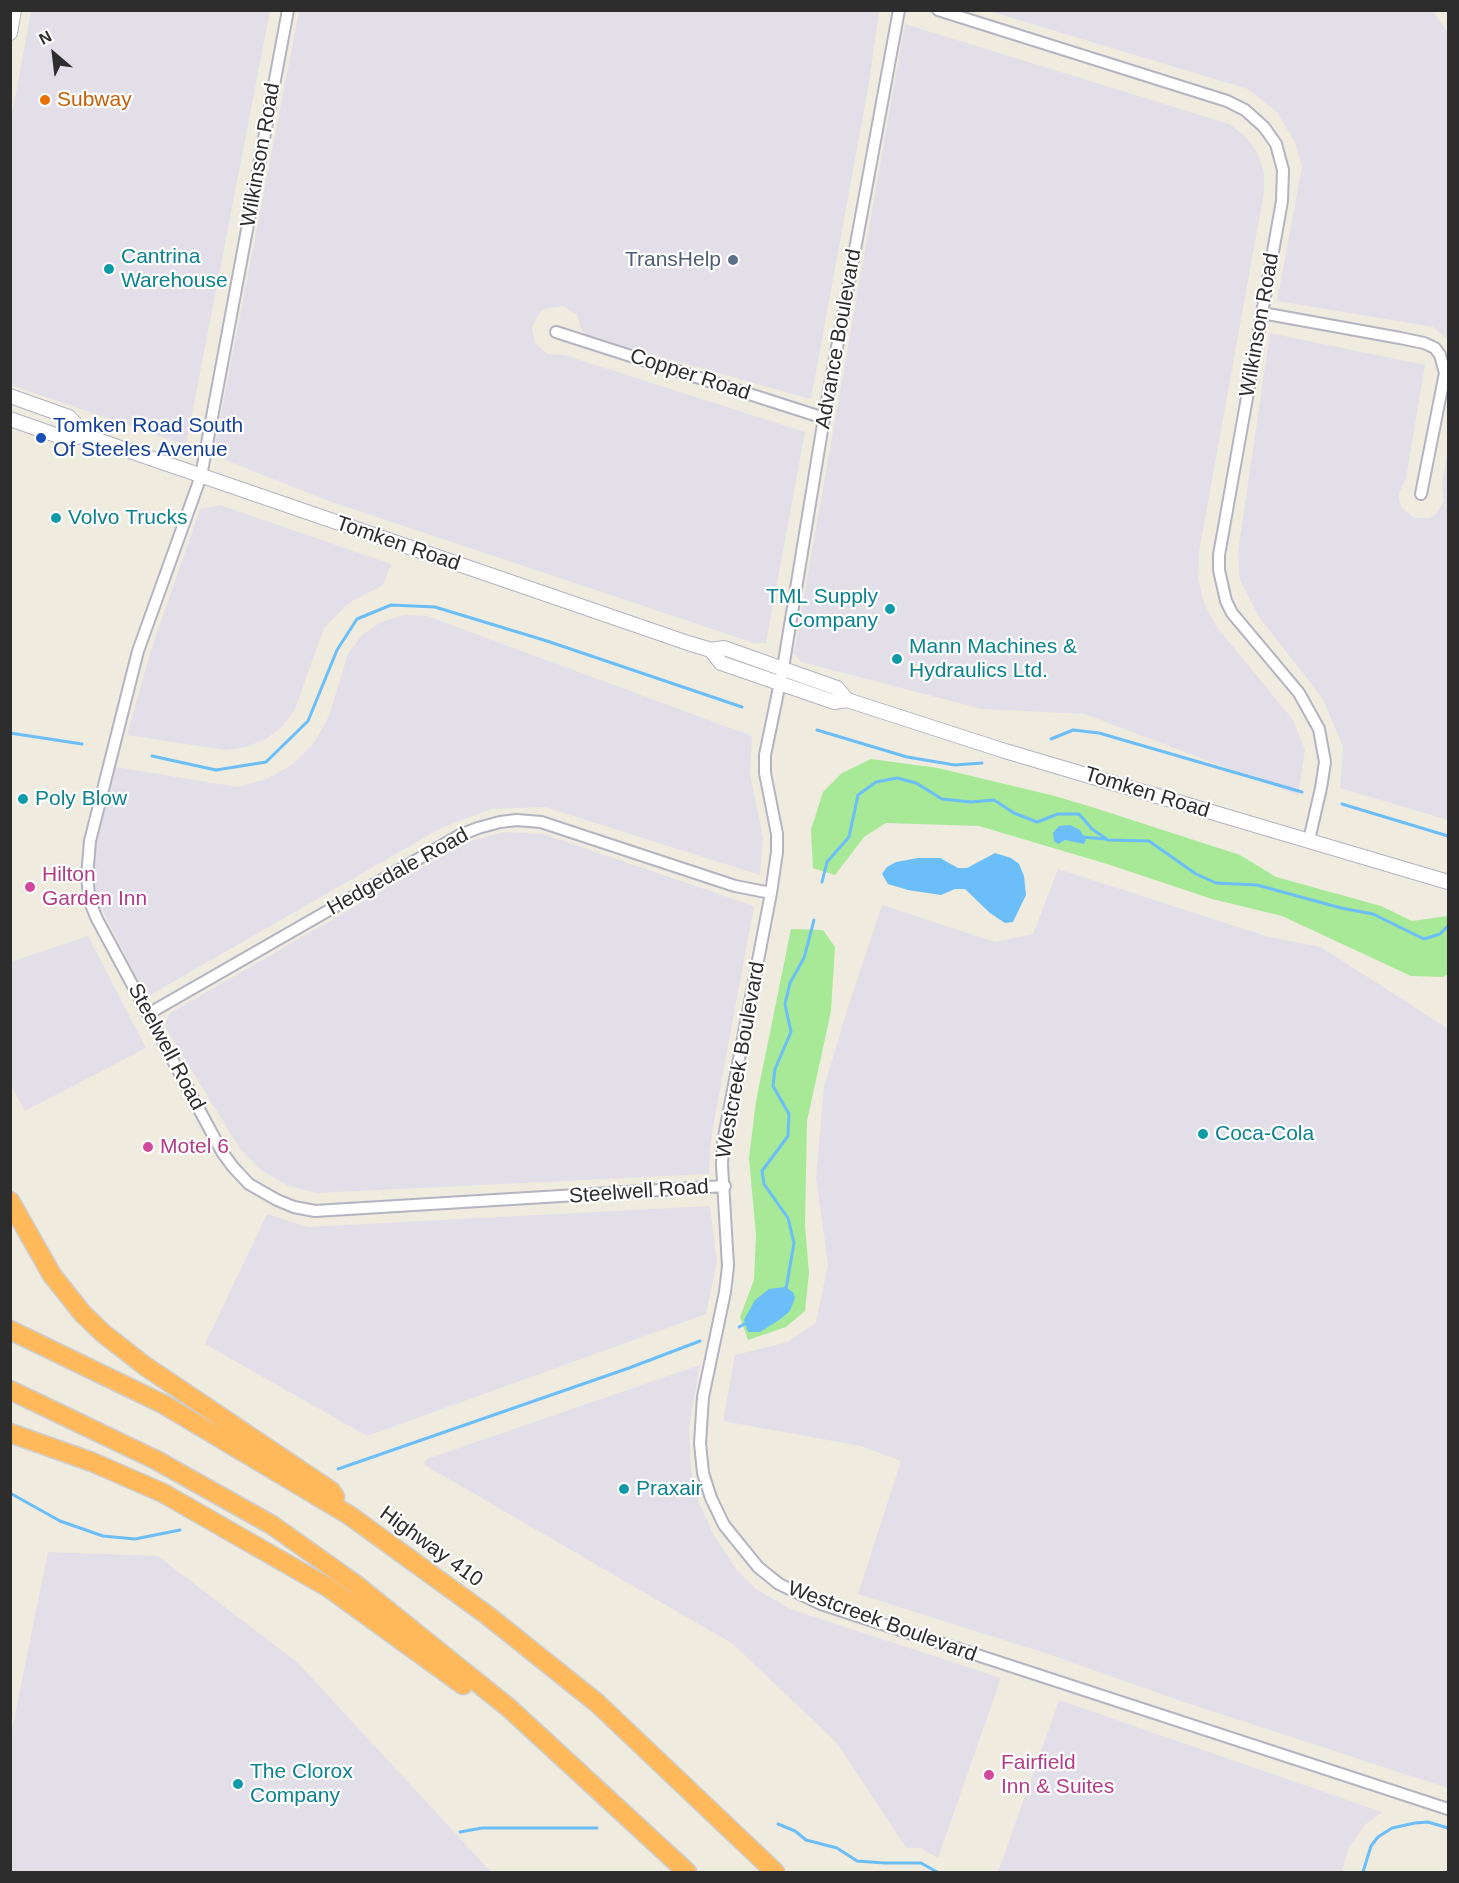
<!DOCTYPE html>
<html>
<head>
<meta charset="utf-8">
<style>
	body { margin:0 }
	#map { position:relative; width:1459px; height:1883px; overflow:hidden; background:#efebdf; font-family:Arial,sans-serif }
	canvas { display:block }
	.frame { position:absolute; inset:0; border:12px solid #2d2d2d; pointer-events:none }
	.north { position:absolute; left:24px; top:24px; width:60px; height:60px; -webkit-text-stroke:4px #fff; paint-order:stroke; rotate:332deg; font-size:16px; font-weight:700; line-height:24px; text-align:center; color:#2d2d2d }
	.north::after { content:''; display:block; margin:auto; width:21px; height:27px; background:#2d2d2d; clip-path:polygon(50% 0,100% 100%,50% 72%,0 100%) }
</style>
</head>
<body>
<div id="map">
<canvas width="1459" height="1883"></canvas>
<div class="frame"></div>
<div class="north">N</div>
</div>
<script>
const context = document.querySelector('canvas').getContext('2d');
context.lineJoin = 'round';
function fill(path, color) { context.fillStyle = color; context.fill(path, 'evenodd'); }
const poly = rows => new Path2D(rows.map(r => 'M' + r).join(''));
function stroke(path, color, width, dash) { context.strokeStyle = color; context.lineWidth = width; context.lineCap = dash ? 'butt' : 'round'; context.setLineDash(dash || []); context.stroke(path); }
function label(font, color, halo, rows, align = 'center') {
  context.font = font + ' Arial,sans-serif'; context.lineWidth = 4.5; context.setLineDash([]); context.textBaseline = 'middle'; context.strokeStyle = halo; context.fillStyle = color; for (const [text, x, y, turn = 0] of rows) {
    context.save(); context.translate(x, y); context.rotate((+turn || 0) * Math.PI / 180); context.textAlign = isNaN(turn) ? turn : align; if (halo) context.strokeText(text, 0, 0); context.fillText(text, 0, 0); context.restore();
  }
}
const industrial = poly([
	[31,11,270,11,186,445,11,385,11,120],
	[299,11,879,11,869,83,811,399,590,337,582,331,577,315,564,306,547,308,540,312,532,327,535,343,547,354,564,355,805,432,766,643,754,643,326,500,213,455],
	[989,11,1433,11,1448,33,1448,340,1433,327,1277,301,1302,167,1295,142,1277,112,1248,89],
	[905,24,1229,124,1245,136,1257,152,1264,172,1264,192,1199,552,1198,578,1204,603,1216,626,1293,720,1305,750,1298,795,1085,714,982,709,801,662,794,653],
	[1270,333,1425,365,1406,479,1399,493,1399,501,1402,508,1414,518,1429,518,1436,514,1444,501,1442,486,1448,448,1448,820,1340,788,1343,747,1323,699,1259,617,1240,580,1238,552],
	[220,505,391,564,383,585,350,602,324,628,295,709,283,726,266,739,246,747,225,750,127,735,151,650,200,509],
	[404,615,427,616,752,736,750,774,763,838,760,875,545,807,491,809,441,828,150,995,142,989,97,899,93,869,95,849,116,767,238,787,267,779,293,764,314,743,329,716,348,654,362,635,381,622],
	[504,832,543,834,754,906,715,1116,710,1148,709,1174,316,1193,287,1185,261,1170,240,1149,165,1026,170,1013,467,842],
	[1058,869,1269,937,1321,947,1448,1029,1448,1788,1181,1701,1045,1653,858,1594,901,1461,861,1446,723,1421,735,1355,788,1342,816,1322,828,1265,816,1177,824,1087,848,1007,882,905,995,942,1033,934],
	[88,936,146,1048,25,1111,11,1085,11,962],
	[710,1206,717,1262,706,1314,367,1436,205,1344,267,1214,308,1227],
	[700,1365,689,1427,691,1471,700,1505,712,1532,735,1568,756,1589,790,1609,1001,1678,938,1858,920,1848,906,1848,837,1743,733,1644,423,1464,427,1459],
	[48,1552,158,1556,298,1663,491,1872,11,1872,11,1735],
	[1059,1700,1382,1812,1365,1825,1349,1847,1342,1872,998,1872]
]);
const green = poly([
	[871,759,938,768,1055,796,1095,808,1240,855,1276,877,1381,906,1412,921,1448,916,1448,974,1443,977,1411,976,1282,916,1212,899,1107,864,979,826,886,823,864,837,835,875,813,868,811,830,823,792,842,773],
	[791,929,823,930,835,947,831,1011,807,1121,805,1226,809,1273,805,1311,786,1327,748,1340,740,1317,754,1280,756,1235,749,1158,756,1101]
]);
const water = poly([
	[1070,825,1080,830,1086,840,1084,844,1065,840,1058,844,1054,841,1053,833,1059,826],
	[995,853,1011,858,1019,864,1024,876,1026,895,1013,922,1005,923,990,913,965,889,955,889,941,895,908,890,888,884,882,874,887,867,896,862,918,858,940,858,958,868,967,868],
	[785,1287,793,1292,795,1298,790,1311,779,1320,760,1332,748,1332,744,1320,755,1300,769,1289]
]);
const stream = poly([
	[817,730,907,757,955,765,982,763],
	[10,733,82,744],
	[1051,739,1073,730,1099,733,1302,792],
	[152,756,216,770,266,762,308,721,337,650,357,619,391,605,435,607,547,641,742,707],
	[1342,804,1448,836],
	[1082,837,1105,839],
	[822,882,827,862,849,837,858,795,876,782,897,778,916,783,942,799,971,802,994,800,1014,813,1037,822,1058,814,1079,814,1092,829,1108,840,1149,841,1196,874,1216,883,1257,885,1341,908,1373,914,1424,939,1440,934,1448,926],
	[786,1289,794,1243,788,1218,764,1184,762,1171,788,1136,789,1114,773,1086,775,1069,791,1032,785,1004,790,983,804,958,814,920],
	[739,1327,748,1322],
	[338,1469,629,1368,700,1341],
	[10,1493,60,1521,103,1536,135,1539,180,1530],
	[778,1824,795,1831,806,1840,837,1848,857,1861,884,1863,921,1863,937,1872],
	[460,1832,482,1828,597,1828],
	[1363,1872,1371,1846,1378,1837,1392,1828,1415,1823,1428,1822,1448,1828]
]);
const street = poly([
	[288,10,201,476,138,651,90,841,87,877,90,902,97,919,222,1152,233,1167,249,1184,277,1200,294,1207,315,1211,725,1186],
	[899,10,824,418,783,668,765,755,765,773,777,834,777,852,771,893,723,1142,722,1165,728,1266,725,1292,703,1397,700,1443,703,1473,711,1498,724,1525,758,1567,779,1584,821,1604,1448,1809],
	[938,10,1227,101,1245,110,1264,127,1276,144,1283,170,1282,201,1219,555,1219,570,1226,601,1232,613,1299,693,1319,729,1325,762,1321,788,1309,840],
	[1262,313,1400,338,1424,343,1435,348,1440,355,1445,373,1421,494],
	[556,332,824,418],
	[148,1014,460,835,478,828,500,822,517,820,541,822,735,886,771,893]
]);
const secondary = poly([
	[10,33,14,10],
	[10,396,69,417,86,436],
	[10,419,64,438,86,436,688,643,711,650,724,648,837,688,847,700],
	[711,650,721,663,834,702,847,700,1005,751,1448,882]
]);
const highway = poly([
	[10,1201,52,1275,83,1314,104,1334,145,1366,331,1491,335,1497],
	[10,1330,163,1404,349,1515,487,1615,597,1703,775,1872],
	[10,1390,156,1460,272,1525,355,1584,509,1708,687,1872],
	[10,1433,92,1462,163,1493,329,1588,463,1685]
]);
const markers = [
	[45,100,6,"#e8710a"],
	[733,260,6,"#5c6f8a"],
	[109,269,6,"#0f9aa8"],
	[41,438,6,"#1a4fb4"],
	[56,518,6,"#0f9aa8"],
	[890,609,6,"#0f9aa8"],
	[897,659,6,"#0f9aa8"],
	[23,799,6,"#0f9aa8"],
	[30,887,6,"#d1479c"],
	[1203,1134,6,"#0f9aa8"],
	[148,1147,6,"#d1479c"],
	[624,1489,6,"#0f9aa8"],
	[989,1775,6,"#d1479c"],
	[238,1784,6,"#0f9aa8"]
];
const foodNames = [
	["Subway",57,100]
];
const streetNames = [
	["Wilkinson Road",261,155,-80],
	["Wilkinson Road",1260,325,-80],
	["Advance Boulevard",839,339,-80],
	["Copper Road",690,375,18],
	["Tomken Road",398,544,19],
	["Tomken Road",1147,793,17],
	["Hedgedale Road",398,872,-29],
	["Steelwell Road",166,1047,62],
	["Westcreek Boulevard",741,1060,-80],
	["Steelwell Road",639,1192,-4],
	["Highway 410",431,1547,36],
	["Westcreek Boulevard",882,1622,20]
];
const cultureNames = [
	["Cantrina",121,257],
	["Warehouse",121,281],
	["Volvo Trucks",68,518],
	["TML Supply",878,597,"right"],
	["Company",878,621,"right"],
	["Mann Machines &",909,647],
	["Hydraulics Ltd.",909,671],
	["Poly Blow",35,799],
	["Coca-Cola",1215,1134],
	["Praxair",636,1489],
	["The Clorox",250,1772],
	["Company",250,1796]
];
const serviceNames = [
	["TransHelp",721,260]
];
const transitNames = [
	["Tomken Road South",53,426],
	["Of Steeles Avenue",53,450]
];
const hotelNames = [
	["Hilton",42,875],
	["Garden Inn",42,899],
	["Motel 6",160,1147],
	["Fairfield",1001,1763],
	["Inn & Suites",1001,1787]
];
fill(industrial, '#e3dfe8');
fill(green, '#a8e998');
fill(water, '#6bbef8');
stroke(stream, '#6bbef8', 3);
stroke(street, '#b3b3c1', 14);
stroke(secondary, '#b3b3c1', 16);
stroke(highway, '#cdcdcd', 21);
stroke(street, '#fff', 10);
stroke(secondary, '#fff', 14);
stroke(highway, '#ffb95a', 18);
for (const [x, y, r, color] of markers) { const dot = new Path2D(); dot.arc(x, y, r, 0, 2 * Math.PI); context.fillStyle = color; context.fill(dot); stroke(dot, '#fff', 2); }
label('21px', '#c56008', '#fff', foodNames, 'left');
label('21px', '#2d2d2d', '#fff', streetNames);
label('21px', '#0d838f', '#fff', cultureNames, 'left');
label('21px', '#4e5e75', '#fff', serviceNames, 'right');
label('21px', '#164399', '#fff', transitNames, 'left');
label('21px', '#b23c85', '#fff', hotelNames, 'left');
</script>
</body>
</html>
